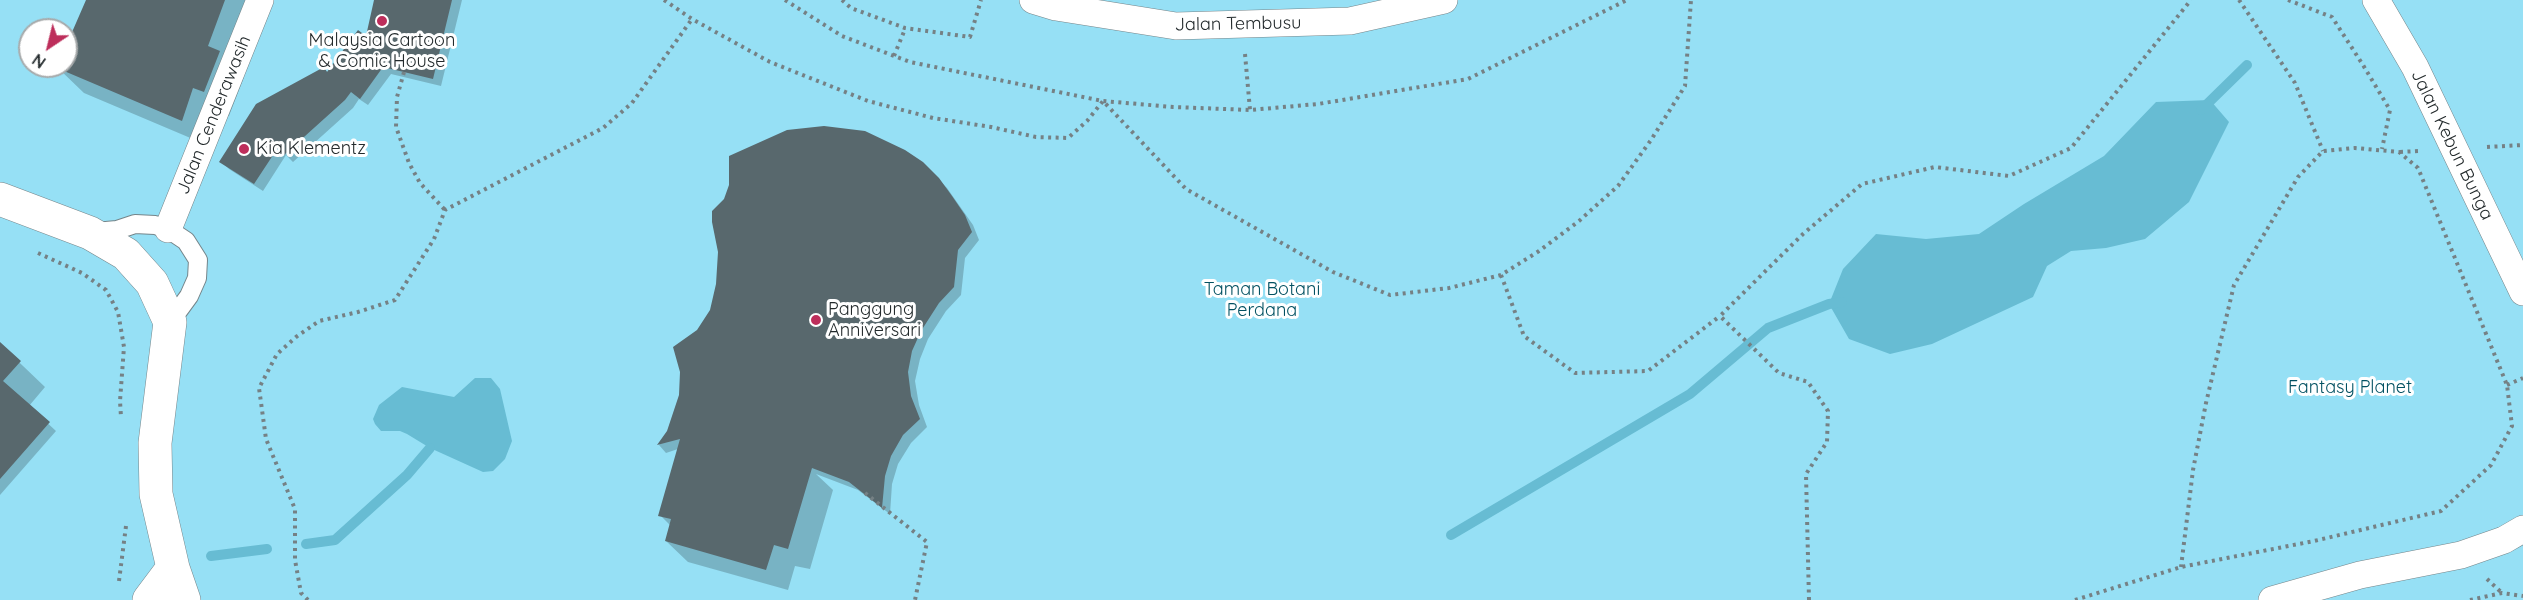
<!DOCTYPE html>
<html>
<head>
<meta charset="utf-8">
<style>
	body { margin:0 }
	#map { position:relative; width:2523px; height:600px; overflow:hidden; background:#d4e6ec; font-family:Quicksand,sans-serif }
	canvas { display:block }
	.north { position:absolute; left:18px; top:18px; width:60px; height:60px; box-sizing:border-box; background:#fff; border:2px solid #a7aaab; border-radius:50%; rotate:215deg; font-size:16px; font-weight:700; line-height:24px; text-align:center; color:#232a2c }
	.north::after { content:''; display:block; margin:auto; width:21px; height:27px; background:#bd2e5b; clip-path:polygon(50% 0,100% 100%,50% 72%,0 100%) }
</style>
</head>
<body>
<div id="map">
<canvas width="2523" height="600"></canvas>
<div class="north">N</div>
</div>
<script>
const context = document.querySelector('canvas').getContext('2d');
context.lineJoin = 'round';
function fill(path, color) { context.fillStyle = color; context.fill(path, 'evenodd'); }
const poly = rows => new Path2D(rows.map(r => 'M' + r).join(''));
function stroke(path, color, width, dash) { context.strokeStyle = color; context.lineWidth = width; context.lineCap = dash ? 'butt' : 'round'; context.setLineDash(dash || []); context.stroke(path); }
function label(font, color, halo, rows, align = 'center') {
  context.font = font + ' Quicksand,sans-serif'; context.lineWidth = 6; context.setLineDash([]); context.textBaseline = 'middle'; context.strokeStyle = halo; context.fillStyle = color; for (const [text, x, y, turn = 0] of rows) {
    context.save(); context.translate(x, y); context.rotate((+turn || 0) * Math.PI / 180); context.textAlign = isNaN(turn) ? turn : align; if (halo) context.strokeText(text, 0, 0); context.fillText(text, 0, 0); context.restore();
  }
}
const green = poly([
	[0,0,2523,0,2523,600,0,600],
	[30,30,66,30,66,66,30,66]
]);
const water = poly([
	[2210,100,2229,122,2189,202,2145,239,2106,248,2071,251,2047,266,2033,297,1932,344,1890,354,1849,339,1829,304,1843,269,1876,234,1926,239,1979,234,2024,204,2104,156,2156,102],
	[475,378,491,378,500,389,512,441,505,459,493,471,483,472,430,448,407,434,400,431,381,431,375,424,373,419,379,405,402,387,454,397]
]);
const shadow = poly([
	[88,0,246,0,234,68,244,77,229,116,219,112,207,145,84,93,58,68,66,66,66,50],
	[376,0,462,0,441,86,391,74,368,105,359,99,353,108,293,162,286,155,263,191,229,169,221,161,324,68,328,73,367,38],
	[922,163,947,188,973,225,979,240,965,258,961,295,946,311,928,339,920,359,915,381,919,405,927,427,911,443,898,464,892,484,890,514,858,490,816,474,833,490,810,569,795,566,788,590,688,562,666,541,671,526,660,515,678,449,666,453,659,445,668,432],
	[0,344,45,387,29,406,56,431,0,495]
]);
const stream = poly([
	[2201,110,2247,65],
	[1451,535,1690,394,1768,328,1829,304,1842,302],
	[306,544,335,540,407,475,430,448],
	[211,556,267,549]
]);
const building = poly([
	[86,0,225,0,208,46,220,51,204,92,193,88,182,121,57,68,66,66,66,46],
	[374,0,452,0,433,79,383,67,360,99,351,92,345,100,284,155,279,146,254,184,219,162,256,104,324,67,327,72,358,30,366,36],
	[824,126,865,131,905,150,923,162,939,178,952,196,965,215,972,232,958,250,954,287,939,303,921,331,912,351,908,372,911,396,920,419,903,435,891,456,885,476,882,508,849,482,812,468,788,549,774,545,766,570,665,541,671,519,658,516,680,439,657,445,667,431,679,395,680,372,673,347,697,330,710,310,716,284,718,252,712,222,712,211,724,199,729,185,729,156,787,130],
	[0,342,21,361,3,381,50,422,0,479]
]);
const path = poly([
	[664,0,692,19,770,62,868,101,933,118,991,127,1036,137,1068,138,1087,121,1103,101,1186,189,1333,272,1390,295,1449,288,1501,275,1539,251,1579,221,1618,186,1651,140,1685,86,1691,0],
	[785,0,842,36,910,62,1103,101,1173,107,1250,110,1318,104,1468,79,1627,0],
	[842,0,851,8,905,28,970,37,981,0],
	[2239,0,2295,83,2323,151],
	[2288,0,2332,17,2363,65,2390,110,2382,149],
	[1245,54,1250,110],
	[894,56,905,29],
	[404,72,397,97,396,127,409,163,420,183,445,210],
	[2487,147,2523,145],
	[2400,152,2419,151],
	[38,253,82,273,106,290,118,312,124,347,120,401,121,417],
	[1501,275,1524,336,1575,373,1648,371,1720,316],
	[2507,385,2523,378],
	[865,493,927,542,915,600],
	[2487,579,2502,593],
	[119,581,126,526],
	[308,600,301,593,295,560,295,509,266,439,259,388,277,354,296,337,319,321,358,312,395,300,434,239,445,210,603,128,632,103,692,19],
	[1809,600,1806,474,1827,442,1828,411,1808,382,1779,373,1720,316,1803,234,1862,184,1935,167,2009,176,2071,148,2191,0],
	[2075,600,2181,567,2314,541,2441,511,2491,465,2512,426,2507,385,2418,168,2399,152,2355,148,2323,151,2298,177,2234,285,2206,403,2193,470,2181,567],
	[2470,600,2502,593,2523,596]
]);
const service = poly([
	[95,232,117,230,135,224,155,225,168,229,186,241,198,260,197,278,189,296,170,322]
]);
const pedestrian = poly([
	[1033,0,1056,7,1176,26,1350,21,1444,0],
	[2376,0,2415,67,2523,292],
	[168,229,260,0],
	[2272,600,2360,575,2461,555,2504,540,2523,529]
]);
const minor = poly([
	[0,199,90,233,126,254,152,283,170,322,155,443,156,494,173,568,184,600],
	[149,600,173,568]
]);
const markers = [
	[382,21,6,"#bd2e5b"],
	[244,149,6,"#bd2e5b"],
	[816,320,6,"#bd2e5b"]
];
const streetNames = [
	["Jalan Tembusu",1238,24,-1],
	["Jalan Cenderawasih",214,115,-68],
	["Jalan Kebun Bunga",2452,145,64]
];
const poiNames = [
	["Malaysia Cartoon",382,41,"center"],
	["& Comic House",382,62,"center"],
	["Kia Klementz",256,149],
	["Panggung",828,310],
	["Anniversari",828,331]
];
const parkNames = [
	["Taman Botani",1262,290],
	["Perdana",1262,311],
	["Fantasy Planet",2350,388]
];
fill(green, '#96e0f5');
fill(water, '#67bcd3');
fill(shadow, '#0003');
stroke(stream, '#67bcd3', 10);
fill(building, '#58686d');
stroke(service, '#75858a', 20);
stroke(pedestrian, '#75858a', 28);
stroke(minor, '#75858a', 34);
stroke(path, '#758185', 4, [3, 4.5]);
stroke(service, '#fff', 18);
stroke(pedestrian, '#fff', 27);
stroke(minor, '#fff', 33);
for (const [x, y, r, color] of markers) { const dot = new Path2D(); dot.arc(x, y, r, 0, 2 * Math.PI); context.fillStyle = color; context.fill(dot); stroke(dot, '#fff', 2); }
label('18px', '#232a2c', '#fff', streetNames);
label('18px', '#232a2c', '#fff', poiNames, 'left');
label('18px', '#025162', '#fff', parkNames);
</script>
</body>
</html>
